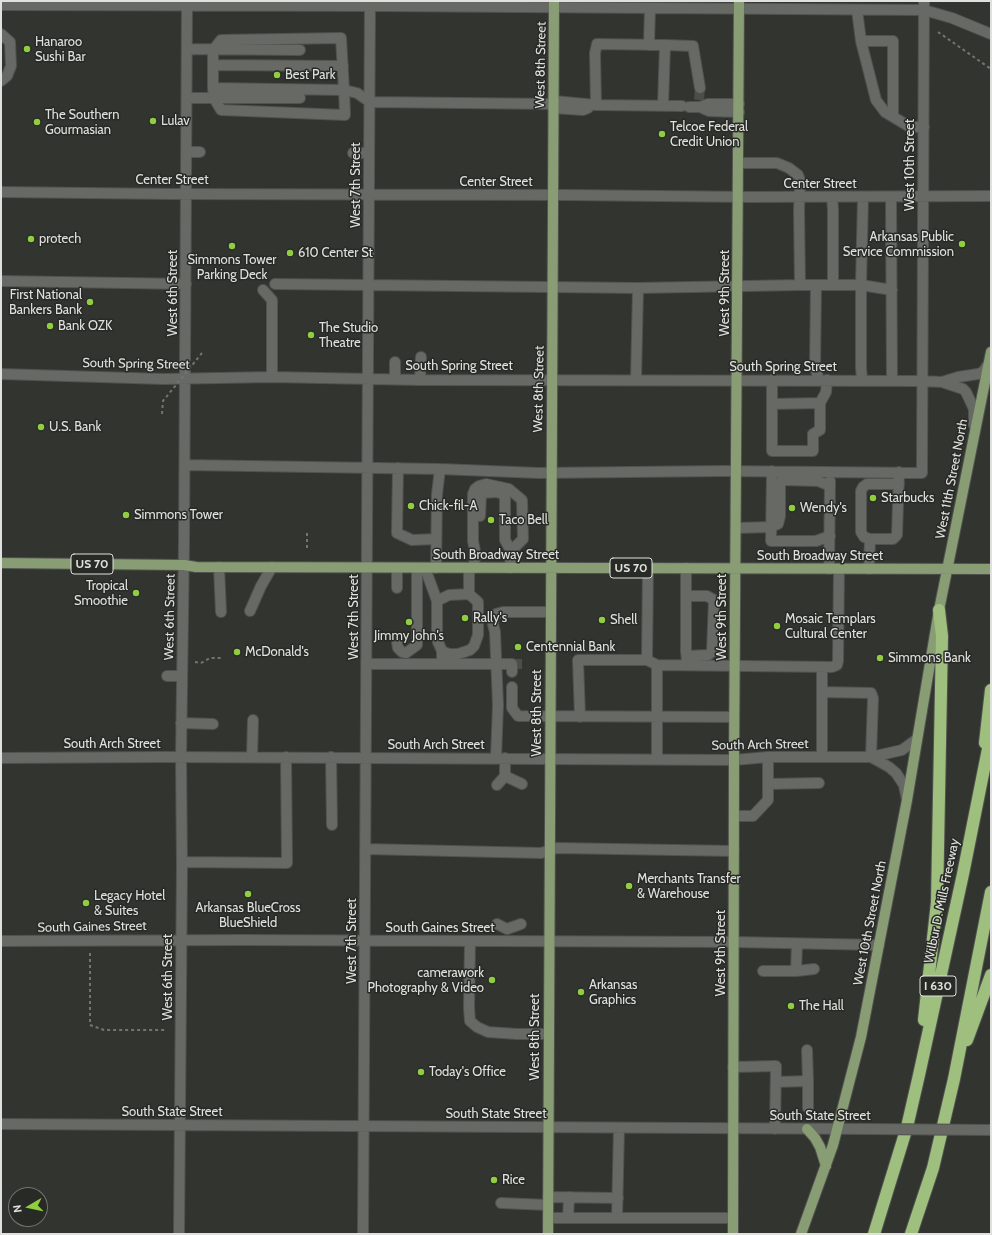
<!DOCTYPE html>
<html>
<head>
<meta charset="utf-8">
<style>
	body { margin:0 }
	#map { position:relative; width:992px; height:1235px; overflow:hidden; background:#323430; font-family:Cabin,sans-serif }
	canvas { display:block }
	.frame { position:absolute; inset:0; border:2px solid #e0e1de; pointer-events:none }
	.north { position:absolute; left:8px; top:1187px; width:40px; height:40px; box-sizing:border-box; background:#282a26; border:1px solid #727370; border-radius:50%; rotate:261deg; font-size:11px; font-weight:700; line-height:16px; text-align:center; color:#e0e1de }
	.north::after { content:''; display:block; margin:auto; width:14px; height:18px; background:#91cd40; clip-path:polygon(50% 0,100% 100%,50% 72%,0 100%) }
</style>
</head>
<body>
<div id="map">
<canvas width="992" height="1235"></canvas>
<div class="frame"></div>
<div class="north">N</div>
</div>
<script>
const context = document.querySelector('canvas').getContext('2d');
context.lineJoin = 'round';
const poly = rows => new Path2D(rows.map(r => 'M' + r).join(''));
function stroke(path, color, width, dash) { context.strokeStyle = color; context.lineWidth = width; context.lineCap = dash ? 'butt' : 'round'; context.setLineDash(dash || []); context.stroke(path); }
function label(font, color, halo, rows, align = 'center') {
  context.font = font + ' Cabin,sans-serif'; context.lineWidth = 3; context.setLineDash([]); context.textBaseline = 'middle'; context.strokeStyle = halo; context.fillStyle = color; for (const [text, x, y, turn = 0] of rows) {
    context.save(); context.translate(x, y); context.rotate((+turn || 0) * Math.PI / 180); context.textAlign = isNaN(turn) ? turn : align; if (halo) context.strokeText(text, 0, 0); context.fillText(text, 0, 0); context.restore();
  }
}
const minorTunnel = poly([
	[699,100,700,88],
	[512,664,523,664]
]);
const path = poly([
	[938,32,991,69],
	[307,533,307,549],
	[195,662,201,663,210,658,222,658],
	[90,953,90,1025,104,1030,165,1030]
]);
const minor = poly([
	[1,5,382,6,924,10,952,18,991,34],
	[857,10,861,41,893,41,893,117],
	[1,34,10,42,11,66,7,76,1,81],
	[861,41,876,100,885,112,910,127,924,127],
	[649,45,650,8],
	[665,45,693,46,700,88],
	[187,49,300,50],
	[213,65,343,66],
	[213,88,344,90,345,115,221,110,214,98,213,88,213,50,221,40,341,38,344,90,357,93,370,102,553,104],
	[187,98,300,98],
	[554,101,596,105,682,106],
	[596,105,595,53,597,44,665,45,663,106],
	[689,107,700,107,708,104,739,104],
	[700,107,709,111,739,112],
	[553,108,583,110,588,108],
	[186,152,200,152],
	[353,153,369,153],
	[739,163,777,163,789,168,798,175,800,181,799,210,800,285],
	[1,192,172,194,567,195,751,197,991,196],
	[832,197,833,210,833,285],
	[891,197,892,381],
	[1,281,186,284],
	[275,284,638,288,800,285,861,285,892,290],
	[816,285,815,367,819,380],
	[263,290,272,300,272,377],
	[1,374,164,379,272,377,420,380,922,381,942,382,963,389,966,392,974,409,974,425],
	[395,379,395,362],
	[420,380,421,357],
	[636,380,638,288],
	[772,380,772,451,813,451,813,434,820,430,820,403,826,392,827,380],
	[862,381,861,367,861,285,863,197],
	[942,382,958,377,978,374,983,372,989,363],
	[772,404,820,403],
	[185,465,440,469,539,473,723,471,922,473,924,1],
	[398,468,397,533,412,540,436,539],
	[772,471,771,541,816,541,830,536],
	[480,516,481,495,483,493,497,492,503,494,505,498,505,540,511,551],
	[736,528,771,527,778,524,780,516,780,485,782,480,818,481,830,486],
	[870,539,864,537,861,532,861,491,863,487,867,484,899,484],
	[219,567,221,612],
	[425,568,437,601,437,633,438,642,442,651,442,658],
	[436,568,437,494,440,469],
	[474,568,475,551,473,541,473,494,475,489,479,486,486,484,509,489,522,500,523,539,511,551,510,568],
	[686,568,686,651,687,662],
	[829,569,830,481],
	[869,569,870,539,893,539,897,535,899,472],
	[397,588,397,568],
	[469,594,469,568],
	[686,596,707,596,714,600,712,652,708,655,687,656],
	[437,601,449,595,469,594,478,602,478,635,474,646,470,650,458,654,449,654,442,651],
	[250,611,261,586,272,567],
	[397,642,398,648,402,652,406,653,417,645,417,568],
	[647,660,657,665,832,667,837,665,838,661,839,569],
	[366,664,512,664,512,672],
	[657,665,657,759],
	[822,667,822,757],
	[167,676,182,676],
	[512,687,512,708,518,716,734,717],
	[822,692,871,693,873,698,871,757],
	[580,717,578,660,647,660,648,568],
	[181,723,213,724],
	[252,757,253,720],
	[331,757,332,825],
	[871,757,889,767,896,773,904,785,907,800],
	[1,758,163,757,734,760,768,757,871,757,902,750,917,739],
	[496,758,498,705,495,632,493,624,493,618,496,614,503,612,551,612],
	[505,776,522,784],
	[768,784,819,783],
	[497,785,505,776,505,758],
	[734,816,753,816,768,800,768,757],
	[365,849,541,853,557,848,734,851],
	[182,862,287,863,286,757],
	[497,924,507,929,521,924],
	[1,941,242,940,734,942,879,945],
	[470,941,469,1008,470,1021,477,1027,488,1032,517,1034,548,1034],
	[763,971,796,971,797,944],
	[796,971,814,969],
	[807,1050,808,1081],
	[733,1067,776,1066,775,1129],
	[776,1082,808,1081,808,1108],
	[1,1124,870,1129],
	[548,1197,618,1198],
	[501,1203,548,1205],
	[548,1218,733,1218],
	[568,1218,569,1197],
	[617,1218,619,1128],
	[179,1234,182,866,181,757,184,543,187,1],
	[363,1234,370,1]
]);
const major = poly([
	[1,563,184,565,196,567,991,569],
	[807,1129,815,1138,820,1147,826,1166],
	[548,1234,554,1],
	[733,1234,734,760,739,1],
	[801,1234,833,1145,861,1037,907,800,939,610,991,352]
]);
const highway = poly([
	[985,743,991,690],
	[924,1020,937,902,942,636,939,610],
	[967,1040,991,975],
	[874,1234,907,1127,919,1075,963,874,991,734],
	[911,1234,933,1168,954,1079,991,892]
]);
const pathBridge = poly([
	[162,414,163,401,202,353]
]);
const minorBridge = poly([
	[870,1129,991,1130]
]);
const markers = [
	[27,49,4,"#91cd40"],
	[277,75,4,"#91cd40"],
	[153,121,4,"#91cd40"],
	[37,122,4,"#91cd40"],
	[662,134,4,"#91cd40"],
	[31,239,4,"#91cd40"],
	[962,244,4,"#91cd40"],
	[232,246,4,"#91cd40"],
	[290,253,4,"#91cd40"],
	[90,302,4,"#91cd40"],
	[50,326,4,"#91cd40"],
	[311,335,4,"#91cd40"],
	[41,427,4,"#91cd40"],
	[873,498,4,"#91cd40"],
	[411,506,4,"#91cd40"],
	[792,508,4,"#91cd40"],
	[126,515,4,"#91cd40"],
	[491,520,4,"#91cd40"],
	[136,593,4,"#91cd40"],
	[465,618,4,"#91cd40"],
	[602,620,4,"#91cd40"],
	[409,622,4,"#91cd40"],
	[777,626,4,"#91cd40"],
	[518,647,4,"#91cd40"],
	[237,652,4,"#91cd40"],
	[880,658,4,"#91cd40"],
	[629,886,4,"#91cd40"],
	[248,894,4,"#91cd40"],
	[86,903,4,"#91cd40"],
	[492,980,4,"#91cd40"],
	[581,992,4,"#91cd40"],
	[791,1006,4,"#91cd40"],
	[421,1072,4,"#91cd40"],
	[494,1180,4,"#91cd40"]
];
const shields = [
	[92,564,42],
	[631,568,42],
	[938,986,36]
];
const shieldNames = [
	["US 70",92,564],
	["US 70",631,568],
	["I 630",938,986]
];
const poiNames = [
	["Hanaroo",35,42],
	["Sushi Bar",35,57],
	["Best Park",285,75],
	["The Southern",45,115],
	["Gourmasian",45,130],
	["Lulav",161,121],
	["Telcoe Federal",670,127],
	["Credit Union",670,142],
	["Arkansas Public",954,237,"right"],
	["Service Commission",954,252,"right"],
	["protech",39,239],
	["610 Center St",298,253],
	["Simmons Tower",232,260,"center"],
	["Parking Deck",232,275,"center"],
	["First National",82,295,"right"],
	["Bankers Bank",82,310,"right"],
	["Bank OZK",58,326],
	["The Studio",319,328],
	["Theatre",319,343],
	["U.S. Bank",49,427],
	["Starbucks",881,498],
	["Chick-fil-A",419,506],
	["Wendy's",800,508],
	["Simmons Tower",134,515],
	["Taco Bell",499,520],
	["Tropical",128,586,"right"],
	["Smoothie",128,601,"right"],
	["Rally's",473,618],
	["Mosaic Templars",785,619],
	["Cultural Center",785,634],
	["Shell",610,620],
	["Jimmy John's",409,636,"center"],
	["Centennial Bank",526,647],
	["McDonald's",245,652],
	["Simmons Bank",888,658],
	["Merchants Transfer",637,879],
	["& Warehouse",637,894],
	["Legacy Hotel",94,896],
	["& Suites",94,911],
	["Arkansas BlueCross",248,908,"center"],
	["BlueShield",248,923,"center"],
	["camerawork",484,973,"right"],
	["Photography & Video",484,988,"right"],
	["Arkansas",589,985],
	["Graphics",589,1000],
	["The Hall",799,1006],
	["Today's Office",429,1072],
	["Rice",502,1180]
];
const streetNames = [
	["West 8th Street",541,65,-89],
	["West 10th Street",910,165,-90],
	["Center Street",172,180],
	["Center Street",496,182],
	["Center Street",820,184],
	["West 7th Street",356,185,-90],
	["West 6th Street",173,293,-90],
	["West 9th Street",725,293,-90],
	["South Spring Street",136,364,1],
	["South Spring Street",459,366],
	["South Spring Street",783,367],
	["West 8th Street",539,389,-89],
	["West 11th Street North",952,479,-79],
	["South Broadway Street",496,555],
	["South Broadway Street",820,556],
	["West 6th Street",170,617,-89],
	["West 7th Street",354,617,-90],
	["West 9th Street",722,617,-90],
	["West 8th Street",537,713,-90],
	["South Arch Street",112,744],
	["South Arch Street",436,745],
	["South Arch Street",760,745,-1],
	["Wilbur D. Mills Freeway",942,901,-78],
	["West 10th Street North",870,923,-79],
	["South Gaines Street",92,927,-1],
	["South Gaines Street",440,928],
	["West 7th Street",352,941,-90],
	["West 9th Street",721,953,-90],
	["West 6th Street",168,977,-90],
	["West 8th Street",535,1037,-90],
	["South State Street",172,1112],
	["South State Street",496,1114],
	["South State Street",820,1116]
];
stroke(minorTunnel, '#4c4e4a', 10, [10, 5]);
stroke(minor, '#51524f', 12);
stroke(major, '#51524f', 12);
stroke(highway, '#51524f', 14);
stroke(path, '#737571', 2, [3, 3]);
stroke(minor, '#676965', 10);
stroke(major, '#899d75', 10);
stroke(highway, '#9fbf7f', 12);
stroke(minorBridge, '#51524f', 12, []);
stroke(pathBridge, '#737571', 2, [3, 3]);
stroke(minorBridge, '#676965', 10);
for (const [x, y, r, color] of markers) { const dot = new Path2D(); dot.arc(x, y, r, 0, 2 * Math.PI); context.fillStyle = color; context.fill(dot); stroke(dot, '#282a26', 1.5); }
for (const [x, y, w] of shields) { const box = new Path2D(); box.roundRect(x - w / 2, y - 10, w, 20, 3); context.fillStyle = '#282a26'; context.fill(box); stroke(box, '#e0e1de', 1); }
label('bold 12px', '#e0e1de', null, shieldNames);
label('13px', '#e0e1de', '#282a26', poiNames, 'left');
label('13px', '#e0e1de', '#282a26', streetNames);
</script>
</body>
</html>
